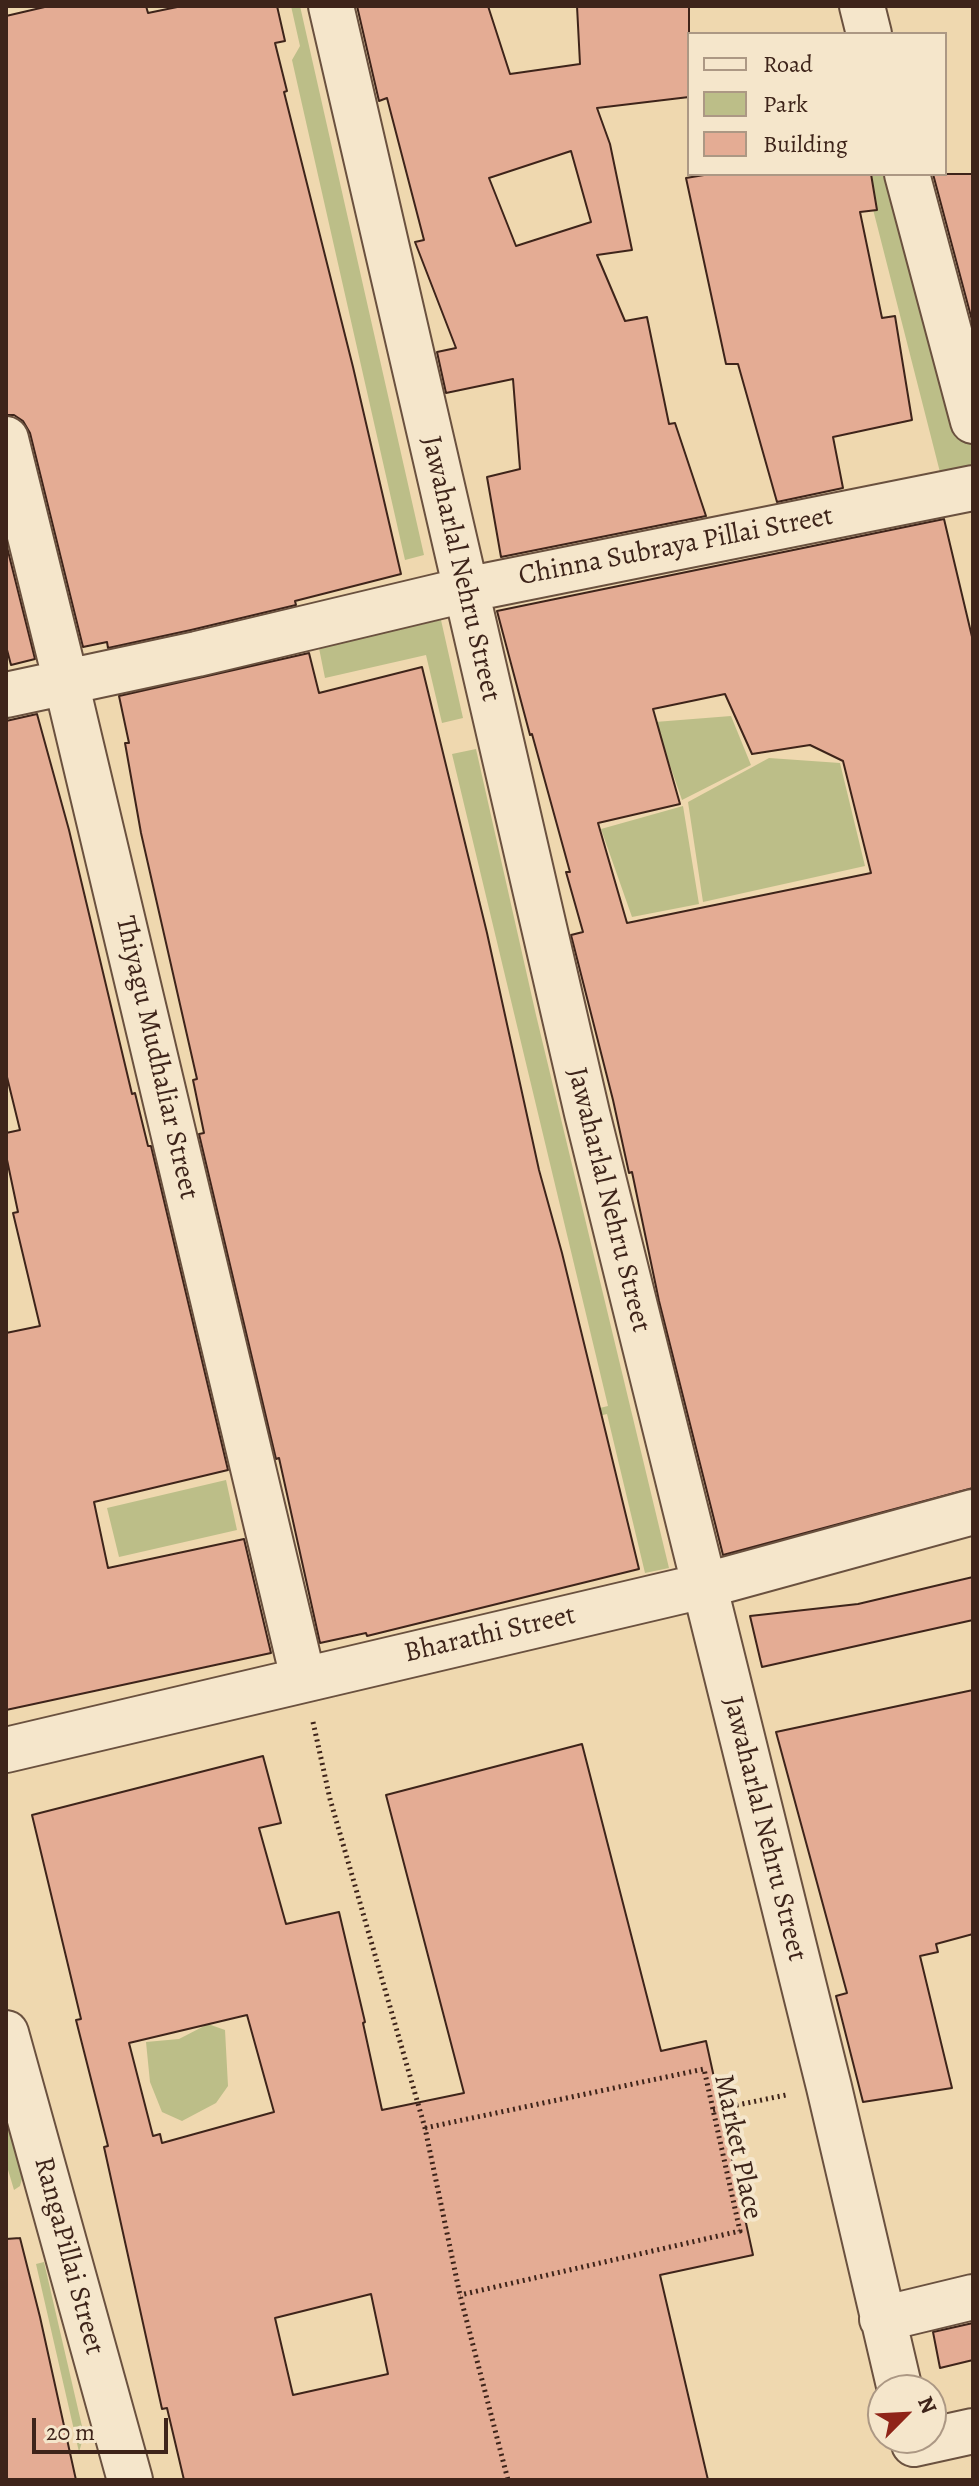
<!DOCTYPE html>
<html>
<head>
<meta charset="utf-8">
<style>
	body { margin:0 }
	#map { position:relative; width:979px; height:2486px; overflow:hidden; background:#efd8af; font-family:Alegreya,serif }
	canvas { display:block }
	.frame { position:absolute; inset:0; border:8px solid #3e241a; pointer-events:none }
	.legend { position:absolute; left:687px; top:32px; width:260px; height:144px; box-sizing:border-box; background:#f5e6cb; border:2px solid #ac9884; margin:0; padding:10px 14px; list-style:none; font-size:24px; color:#3e241a }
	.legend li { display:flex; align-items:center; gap:16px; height:40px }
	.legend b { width:40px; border:2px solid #ac9884 }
	.north { position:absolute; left:867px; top:2374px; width:80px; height:80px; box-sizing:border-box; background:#f5e6cb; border:2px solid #ac9884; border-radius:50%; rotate:66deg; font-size:22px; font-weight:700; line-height:32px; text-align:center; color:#3e241a }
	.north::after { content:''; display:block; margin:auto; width:28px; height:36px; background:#8f2418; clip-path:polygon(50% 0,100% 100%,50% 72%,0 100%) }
	.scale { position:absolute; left:32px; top:2418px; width:136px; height:36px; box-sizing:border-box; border:4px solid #3e241a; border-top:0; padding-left:10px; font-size:24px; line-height:28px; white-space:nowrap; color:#3e241a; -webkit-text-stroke:6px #f5e6cb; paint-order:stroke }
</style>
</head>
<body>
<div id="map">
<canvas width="979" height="2486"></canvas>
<div class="frame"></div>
<ul class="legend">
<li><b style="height:10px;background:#f5e6cb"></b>Road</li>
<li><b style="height:22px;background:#bcbe88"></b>Park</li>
<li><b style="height:22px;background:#e4ac94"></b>Building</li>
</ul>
<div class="north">N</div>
<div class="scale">20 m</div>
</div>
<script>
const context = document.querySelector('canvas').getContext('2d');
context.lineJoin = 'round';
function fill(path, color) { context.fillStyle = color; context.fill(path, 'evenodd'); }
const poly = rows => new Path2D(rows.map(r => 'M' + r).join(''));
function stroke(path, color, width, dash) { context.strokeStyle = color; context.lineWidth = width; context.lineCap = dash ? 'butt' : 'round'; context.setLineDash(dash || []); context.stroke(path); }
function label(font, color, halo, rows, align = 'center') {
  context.font = font + ' Alegreya,serif'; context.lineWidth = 8; context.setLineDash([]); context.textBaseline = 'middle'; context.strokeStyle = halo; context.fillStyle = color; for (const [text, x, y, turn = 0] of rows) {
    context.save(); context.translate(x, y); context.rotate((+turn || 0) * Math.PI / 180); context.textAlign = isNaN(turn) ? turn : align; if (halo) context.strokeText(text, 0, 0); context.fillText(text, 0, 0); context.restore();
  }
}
const green = poly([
	[291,6,300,6,424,555,405,560,292,60,300,46],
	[864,174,898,174,973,446,973,477,943,484],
	[441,620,463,718,442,723,426,655,325,678,319,648],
	[731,716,751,765,682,800,655,722],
	[476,749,536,1015,669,1568,645,1573,607,1414,458,1450,456,1443,608,1406,452,754],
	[769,758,840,763,865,866,703,902,688,802],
	[683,806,699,904,632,917,601,829],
	[226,1480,237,1530,119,1557,107,1508],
	[208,2024,225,2030,228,2086,216,2103,182,2121,162,2112,150,2082,146,2042,179,2039],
	[6,2099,22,2179,20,2186,14,2190,6,2163],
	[44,2262,84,2435,79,2452,36,2264]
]);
const building = poly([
	[49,6,146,6,148,13,182,6,277,6,285,41,275,43,287,91,284,92,353,367,401,574,295,601,296,605,191,630,108,648,107,642,83,647,30,433,23,421,14,415,6,415,6,16,49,6],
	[357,6,488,6,510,74,580,64,577,6,689,6,689,97,597,108,610,144,632,250,597,255,625,321,647,317,669,424,675,423,706,516,501,557,487,477,520,469,513,379,446,393,437,352,456,348,415,242,424,240,387,98,379,101,357,6],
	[571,151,591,222,516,246,489,178,571,151],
	[710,174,871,174,877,210,860,212,882,318,895,316,912,420,833,437,843,488,777,502,738,364,726,364,686,178,710,174],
	[933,174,973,174,973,324,933,174],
	[944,519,973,641,973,1488,723,1555,659,1301,632,1172,629,1173,613,1100,571,935,583,932,566,872,570,872,532,734,530,735,497,611,944,519],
	[725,694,752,754,810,745,843,761,871,873,627,923,598,823,680,804,653,709,725,694],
	[6,543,35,659,11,665,6,646,6,543],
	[309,653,319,693,422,667,487,933,539,1170,562,1253,639,1569,367,1636,366,1633,320,1643,279,1458,276,1459,199,1134,204,1133,193,1080,197,1079,141,833,125,743,129,743,119,696,309,653],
	[37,714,69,830,132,1094,135,1093,148,1146,151,1146,228,1470,94,1502,108,1568,244,1539,271,1653,6,1710,6,1333,40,1326,13,1213,18,1212,6,1155,6,1133,20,1130,6,1073,6,721,37,714],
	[973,1577,973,1620,762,1667,750,1616,858,1604,973,1577],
	[973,1690,973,1934,936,1944,938,1952,920,1956,952,2088,863,2102,836,1996,847,1993,776,1732,973,1690],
	[582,1744,661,2051,706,2041,753,2255,660,2275,708,2480,184,2480,167,2408,162,2409,104,2147,108,2146,76,2020,81,2019,32,1815,263,1756,281,1823,259,1828,286,1924,339,1912,365,2022,363,2023,382,2110,464,2093,386,1795,582,1744],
	[247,2015,274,2112,162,2143,160,2134,153,2136,129,2043,247,2015],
	[371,2294,388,2374,293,2395,275,2318,371,2294],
	[20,2238,40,2317,76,2480,6,2480,6,2239,20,2238],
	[973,2323,973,2360,940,2368,933,2332,973,2323]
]);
const path = poly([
	[313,1722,330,1799,425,2128,460,2295,508,2480],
	[713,2110,786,2095],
	[425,2128,704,2069,740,2231,460,2295]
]);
const minor = poly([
	[331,6,587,1113,829,2087,900,2390],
	[862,6,869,34],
	[907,174,973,421],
	[6,439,66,682,303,1678],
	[6,695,197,654,465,590,973,488],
	[6,1750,703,1586,973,1512],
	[6,2033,130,2480],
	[882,2319,973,2297],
	[914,2444,973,2431]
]);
const streetNames = [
	["Chinna Subraya Pillai Street",676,547,-11],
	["Jawaharlal Nehru Street",460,569,77],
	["Thiyagu Mudhaliar Street",156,1058,77],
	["Jawaharlal Nehru Street",608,1200,76],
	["Bharathi Street",490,1635,-13],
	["Jawaharlal Nehru Street",764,1829,76],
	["Market Place",737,2147,78],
	["RangaPillai Street",68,2256,75]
];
fill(green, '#bcbe88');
fill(building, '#e4ac94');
stroke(building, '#3e241a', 2);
stroke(minor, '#6a513f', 48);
stroke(path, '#3e241a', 5, [2, 4]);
stroke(minor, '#f5e6cb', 44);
label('28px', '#3e241a', '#f5e6cb', streetNames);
</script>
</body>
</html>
